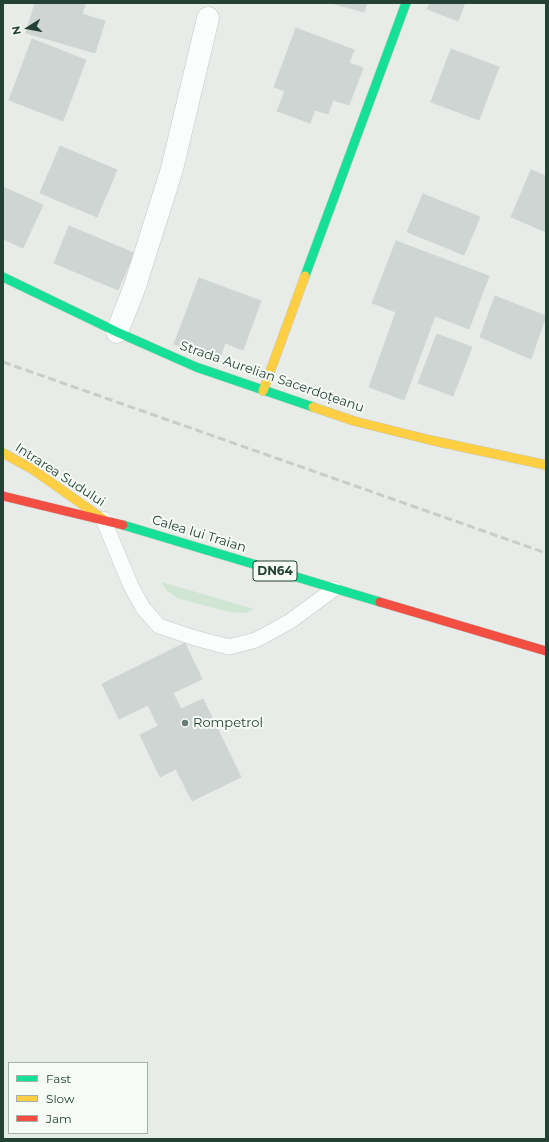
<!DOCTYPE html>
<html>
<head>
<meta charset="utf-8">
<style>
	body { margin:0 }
	#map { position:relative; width:549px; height:1142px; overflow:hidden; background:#e7ece9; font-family:Montserrat,sans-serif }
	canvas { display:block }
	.frame { position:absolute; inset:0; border:4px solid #234135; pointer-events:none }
	.legend { position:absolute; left:8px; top:1062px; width:140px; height:72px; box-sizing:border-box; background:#f6fbf8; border:1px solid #a2b1aa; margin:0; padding:5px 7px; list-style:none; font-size:12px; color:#234135 }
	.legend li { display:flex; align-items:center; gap:8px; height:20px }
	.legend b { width:20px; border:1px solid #a2b1aa }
	.north { position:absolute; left:8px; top:8px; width:40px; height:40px; -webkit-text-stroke:3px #f6fbf8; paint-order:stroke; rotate:259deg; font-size:11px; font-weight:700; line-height:16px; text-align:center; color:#234135 }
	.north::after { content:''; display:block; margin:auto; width:14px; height:18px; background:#234135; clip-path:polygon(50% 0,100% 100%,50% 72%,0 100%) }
</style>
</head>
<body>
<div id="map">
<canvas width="549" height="1142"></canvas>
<div class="frame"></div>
<ul class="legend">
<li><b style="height:5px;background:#16e098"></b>Fast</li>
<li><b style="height:5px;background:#ffcf43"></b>Slow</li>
<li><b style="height:5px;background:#f24e42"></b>Jam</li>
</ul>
<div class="north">N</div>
</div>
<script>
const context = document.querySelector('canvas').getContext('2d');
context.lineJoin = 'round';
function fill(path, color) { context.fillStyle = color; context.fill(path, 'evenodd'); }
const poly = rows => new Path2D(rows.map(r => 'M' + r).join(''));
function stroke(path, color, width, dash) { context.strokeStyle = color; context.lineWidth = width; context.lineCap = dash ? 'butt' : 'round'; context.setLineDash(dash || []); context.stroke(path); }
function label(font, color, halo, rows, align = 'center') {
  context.font = font + ' Montserrat,sans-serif'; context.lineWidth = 4; context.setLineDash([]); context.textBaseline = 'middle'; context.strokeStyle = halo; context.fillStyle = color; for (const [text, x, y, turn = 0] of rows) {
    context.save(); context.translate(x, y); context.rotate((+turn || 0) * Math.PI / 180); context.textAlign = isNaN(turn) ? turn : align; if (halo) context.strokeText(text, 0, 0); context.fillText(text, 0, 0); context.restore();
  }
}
const green = poly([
	[162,582,254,609,246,613,229,612,177,598,165,589]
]);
const building = poly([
	[35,3,86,3,82,14,105,21,95,53,26,33,35,3],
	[331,3,367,3,364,12,331,3],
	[430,3,465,3,458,21,427,9,430,3],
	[296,28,354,50,349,63,363,68,349,105,333,100,328,114,315,110,310,123,277,111,285,91,274,87,296,28],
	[32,39,86,60,63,121,9,100,32,39],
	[451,49,499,67,479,120,431,102,451,49],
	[60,146,117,170,97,217,40,193,60,146],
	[531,170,546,176,546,232,511,217,531,170],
	[3,187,43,205,23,248,3,239,3,187],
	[423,194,480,217,464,255,407,232,423,194],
	[69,226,134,253,118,290,54,263,69,226],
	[396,241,489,276,469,329,435,316,404,400,369,387,396,312,372,303,396,241],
	[199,278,261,301,243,350,225,343,219,361,174,344,199,278],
	[495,296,546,316,531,359,480,337,495,296],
	[437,334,472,347,453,396,418,383,437,334],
	[185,643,202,679,173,693,181,709,203,699,241,777,192,801,176,769,160,777,140,735,158,726,148,705,119,719,102,684,185,643]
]);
const lane = poly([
	[103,519,131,586,143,608,159,626,195,638,229,647,256,640,289,622,334,589]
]);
const street = poly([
	[117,332,135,286,172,169,208,18]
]);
const fast = poly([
	[305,276,406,3],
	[3,277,117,332,196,367,313,407],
	[123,525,380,602]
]);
const slow = poly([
	[263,391,305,276],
	[313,407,354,421,430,440,546,465],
	[3,453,32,469,103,519]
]);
const jam = poly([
	[3,496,123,525],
	[380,602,546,651]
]);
const rail = poly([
	[3,362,546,553]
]);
const markers = [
	[185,723,4,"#687d74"]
];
const shields = [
	[275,571,44]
];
const shieldNames = [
	["DN64",275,571]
];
const streetNames = [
	["Strada Aurelian Sacerdoțeanu",272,377,19],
	["Intrarea Sudului",60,475,33],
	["Calea lui Traian",199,534,17]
];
const poiNames = [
	["Rompetrol",193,723]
];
fill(green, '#d0e5d4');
fill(building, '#cfd5d2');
stroke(building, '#d0d5d2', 1);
stroke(lane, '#c4c9c6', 16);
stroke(street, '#c4c9c6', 23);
stroke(fast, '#c3cac6', 10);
stroke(slow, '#c3cac6', 10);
stroke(jam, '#c3cac6', 10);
stroke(lane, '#fbfcfc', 15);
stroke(street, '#fbfcfc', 22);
stroke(fast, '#16e098', 9);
stroke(slow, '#ffcf43', 9);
stroke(jam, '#f24e42', 9);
stroke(rail, '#c8cdca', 3, [8, 4]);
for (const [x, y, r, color] of markers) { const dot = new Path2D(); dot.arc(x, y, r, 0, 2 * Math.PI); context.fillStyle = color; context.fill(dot); stroke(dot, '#f6fbf8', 1.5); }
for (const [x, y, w] of shields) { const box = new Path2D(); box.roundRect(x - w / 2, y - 10, w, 20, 3); context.fillStyle = '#f6fbf8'; context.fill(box); stroke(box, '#234135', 1); }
label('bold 12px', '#234135', null, shieldNames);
label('13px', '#234135', '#f6fbf8', streetNames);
label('13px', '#234135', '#f6fbf8', poiNames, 'left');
</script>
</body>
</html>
